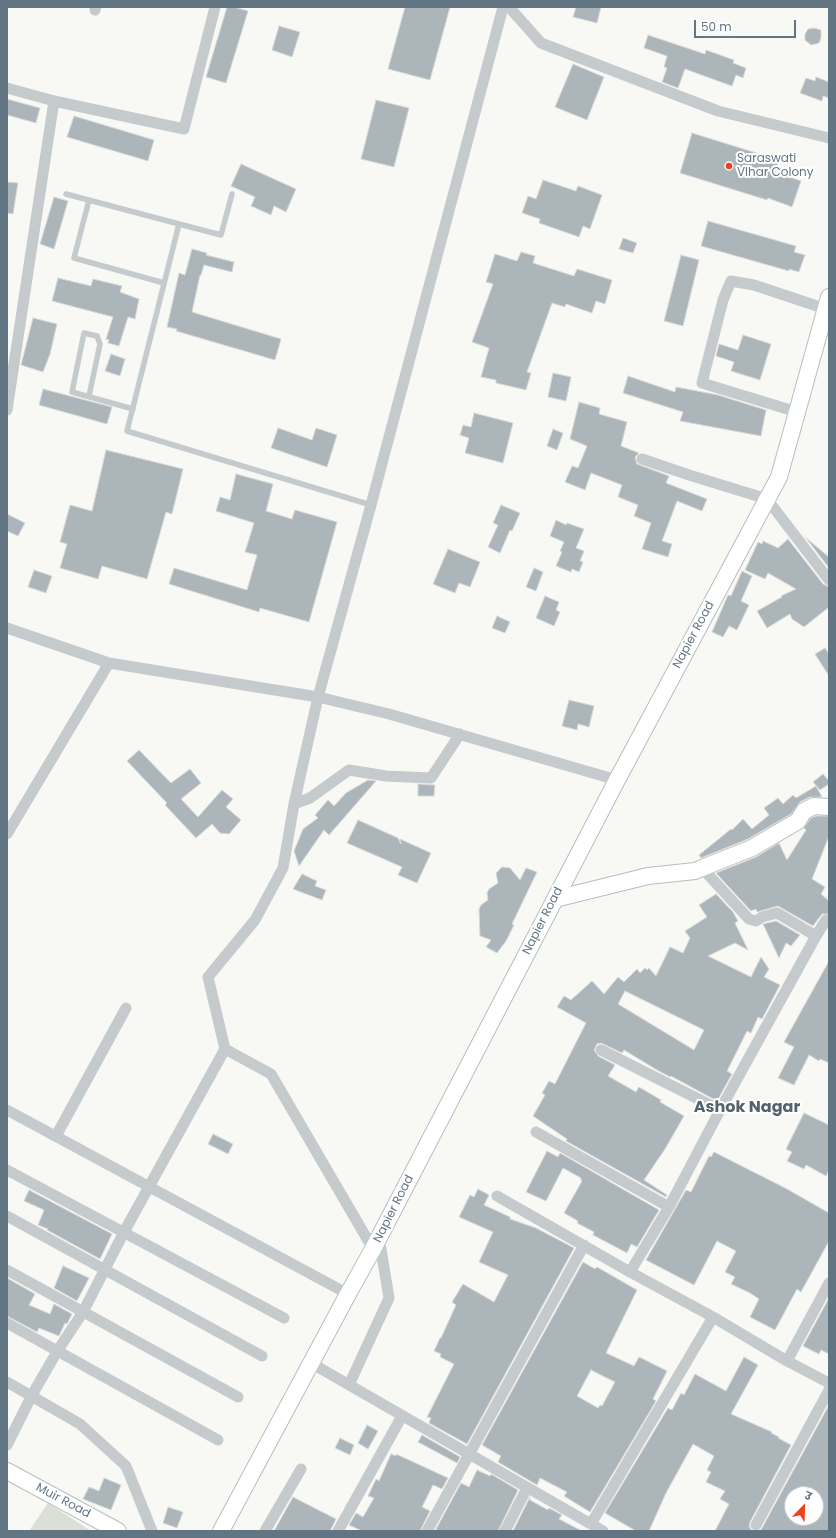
<!DOCTYPE html>
<html>
<head>
<meta charset="utf-8">
<style>
	body { margin:0 }
	#map { position:relative; width:836px; height:1538px; overflow:hidden; background:#f8f8f5; font-family:Poppins,"Noto Sans Devanagari",sans-serif }
	canvas { display:block }
	.frame { position:absolute; inset:0; border:8px solid #617682; pointer-events:none }
	.north { position:absolute; left:784px; top:1486px; width:40px; height:40px; box-sizing:border-box; background:#fff; border:1px solid #c0c8cd; border-radius:50%; rotate:23deg; font-size:11px; font-weight:700; line-height:16px; text-align:center; color:#617682 }
	.north::after { content:''; display:block; margin:auto; width:14px; height:18px; background:#ef3f1e; clip-path:polygon(50% 0,100% 100%,50% 72%,0 100%) }
	.scale { position:absolute; left:694px; top:20px; width:102px; height:18px; box-sizing:border-box; border:2px solid #617682; border-top:0; padding-left:5px; font-size:12px; line-height:14px; white-space:nowrap; color:#617682; -webkit-text-stroke:3px #fff; paint-order:stroke }
</style>
</head>
<body>
<div id="map">
<canvas width="836" height="1538"></canvas>
<div class="frame"></div>
<div class="north">उ</div>
<div class="scale">50 m</div>
</div>
<script>
const context = document.querySelector('canvas').getContext('2d');
context.lineJoin = 'round';
function fill(path, color) { context.fillStyle = color; context.fill(path, 'evenodd'); }
const poly = rows => new Path2D(rows.map(r => 'M' + r).join(''));
function stroke(path, color, width, dash) { context.strokeStyle = color; context.lineWidth = width; context.lineCap = dash ? 'butt' : 'round'; context.setLineDash(dash || []); context.stroke(path); }
function label(font, color, halo, rows, align = 'center') {
  context.font = font + ' Poppins,sans-serif'; context.lineWidth = 4; context.setLineDash([]); context.textBaseline = 'middle'; context.strokeStyle = halo; context.fillStyle = color; for (const [text, x, y, turn = 0] of rows) {
    context.save(); context.translate(x, y); context.rotate((+turn || 0) * Math.PI / 180); context.textAlign = isNaN(turn) ? turn : align; if (halo) context.strokeText(text, 0, 0); context.fillText(text, 0, 0); context.restore();
  }
}
const green = poly([
	[48,1503,91,1531,29,1531]
]);
const building = poly([
	[227,7,234,7,248,11,226,83,206,77,227,7],
	[405,7,450,7,430,80,388,69,405,7],
	[576,7,601,7,597,23,573,17,576,7],
	[279,26,300,32,292,57,272,50,279,26],
	[814,28,821,30,821,38,819,43,811,45,805,40,805,34,808,29,814,28],
	[648,35,705,54,706,50,734,60,733,63,746,68,743,78,736,75,732,86,685,69,678,88,662,82,667,68,664,67,667,56,644,48,648,35],
	[573,64,604,77,587,120,555,107,573,64],
	[816,77,829,82,829,98,823,96,822,101,800,93,806,78,815,81,816,77],
	[7,99,40,108,36,123,7,115,7,99],
	[376,100,409,108,394,167,361,159,376,100],
	[74,116,154,140,148,161,67,137,74,116],
	[692,133,779,160,775,172,801,181,792,207,768,198,767,200,680,173,692,133],
	[241,164,296,189,286,212,274,206,271,215,251,206,255,197,231,186,241,164],
	[543,180,576,191,578,186,602,195,590,229,583,226,579,237,539,223,540,219,522,213,528,196,536,199,543,180],
	[7,182,18,183,13,214,7,213,7,182],
	[54,197,68,201,54,249,40,244,54,197],
	[708,221,796,246,794,252,805,255,799,272,789,269,789,271,701,246,708,221],
	[623,238,637,243,633,253,619,249,623,238],
	[192,249,207,253,206,255,234,262,232,272,204,265,201,275,200,275,192,312,281,339,275,360,176,331,177,329,167,327,179,273,185,275,192,249],
	[521,252,535,256,533,263,574,276,577,269,612,280,605,304,596,301,592,313,566,304,565,307,552,303,527,372,531,373,526,390,496,383,496,380,481,377,489,348,472,342,493,284,486,282,495,254,517,261,521,252],
	[681,255,699,260,683,326,664,321,681,255],
	[58,278,91,286,93,279,122,286,120,292,139,299,135,319,128,317,119,346,108,343,109,340,106,339,113,317,52,301,58,278],
	[33,318,57,324,50,354,43,372,21,365,33,318],
	[743,335,771,344,760,380,731,371,734,362,716,356,719,344,738,350,743,335],
	[111,354,125,359,120,376,105,371,111,354],
	[553,373,571,377,566,401,548,397,553,373],
	[628,376,675,392,676,387,718,395,766,410,761,436,680,421,683,412,623,393,628,376],
	[43,389,112,407,107,424,39,405,43,389],
	[579,402,600,408,599,414,627,422,621,446,639,453,635,457,637,464,669,476,666,483,707,499,702,511,677,501,662,541,672,544,668,557,642,549,651,523,634,516,638,505,618,497,622,485,591,473,585,490,565,482,572,466,578,468,587,446,570,439,579,402],
	[474,413,513,423,503,463,465,453,469,438,460,435,463,425,471,427,474,413],
	[278,428,312,440,316,428,337,435,327,467,271,448,278,428],
	[553,429,563,433,557,450,547,446,553,429],
	[106,450,183,469,172,514,166,512,147,579,102,566,98,579,60,568,67,544,60,542,70,505,92,511,106,450],
	[236,474,273,484,266,511,292,519,295,510,337,522,309,622,260,608,259,612,169,584,174,568,247,590,257,555,245,552,254,523,216,511,220,497,230,500,236,474],
	[501,505,520,513,512,531,510,530,500,553,488,547,498,525,493,523,501,505],
	[7,514,25,523,18,536,7,531,7,514],
	[556,520,566,525,567,523,584,529,576,548,584,551,580,561,583,562,579,572,572,569,571,572,556,566,562,552,560,551,564,542,550,536,556,520],
	[806,538,829,557,829,568,806,538],
	[788,539,823,584,829,587,829,607,804,627,792,619,790,614,767,628,757,611,782,597,781,596,796,589,768,573,765,579,745,570,758,542,762,544,763,541,778,548,788,539],
	[448,549,480,562,470,587,459,583,455,593,433,584,448,549],
	[534,568,543,572,536,591,526,587,534,568],
	[34,570,52,576,46,593,28,587,34,570],
	[742,571,752,576,741,601,749,605,737,630,729,626,723,637,712,632,728,595,731,596,742,571],
	[545,596,559,602,556,610,560,612,554,626,536,618,545,596],
	[497,616,510,622,505,633,492,628,497,616],
	[825,648,829,654,829,676,815,654,825,648],
	[569,700,594,706,589,727,578,724,577,730,562,726,569,700],
	[139,750,171,783,190,769,201,783,181,799,198,817,222,790,233,799,226,807,241,820,229,834,220,833,212,824,196,838,165,805,167,803,127,761,139,750],
	[823,774,829,781,829,784,820,790,813,782,823,774],
	[368,780,376,781,329,835,324,830,299,866,294,851,303,829,318,818,315,815,328,800,334,806,346,793,368,780],
	[418,784,435,785,434,796,418,796,418,784],
	[816,786,822,797,810,797,800,802,791,814,748,839,701,858,699,855,731,829,732,830,743,819,752,829,769,815,764,808,778,798,783,804,793,795,796,798,816,786],
	[816,816,829,816,829,836,812,879,825,887,821,894,829,901,829,914,822,914,813,926,778,906,757,912,756,909,751,911,716,873,756,857,779,843,787,860,806,830,804,828,811,818,816,816],
	[358,820,398,838,401,844,400,839,431,853,417,883,398,875,402,867,347,843,358,820],
	[502,867,510,868,520,880,526,868,537,872,512,924,514,925,506,941,497,953,486,947,491,940,480,936,479,909,481,905,488,900,487,893,489,889,498,883,496,873,502,867],
	[302,874,317,881,315,886,326,890,322,900,293,889,302,874],
	[716,894,733,912,738,921,735,923,748,950,735,943,708,956,751,977,761,957,769,969,764,977,780,985,762,1019,758,1017,751,1033,747,1031,727,1071,732,1074,717,1101,671,1076,670,1077,657,1070,624,1050,622,1053,601,1043,597,1044,594,1050,598,1056,615,1065,608,1076,636,1092,639,1087,661,1100,660,1102,684,1116,665,1149,644,1180,667,1195,666,1197,566,1141,567,1139,533,1116,545,1095,542,1093,549,1081,555,1084,586,1023,557,1007,564,996,571,1000,592,981,604,994,618,977,624,982,637,969,640,973,645,968,647,970,649,968,656,976,670,947,683,953,690,938,685,931,707,917,699,905,716,894],
	[625,991,704,1030,694,1050,618,1004,625,991],
	[776,921,800,935,791,946,786,943,779,958,763,924,776,921],
	[829,961,829,1063,820,1059,819,1061,809,1055,794,1085,778,1078,794,1047,784,1042,829,961],
	[804,1113,829,1125,829,1170,826,1176,806,1165,804,1169,787,1161,792,1152,786,1149,804,1113],
	[213,1134,233,1144,228,1154,208,1144,213,1134],
	[547,1151,558,1157,560,1153,659,1210,637,1247,631,1244,627,1253,593,1235,594,1232,577,1223,578,1221,564,1213,582,1181,581,1180,581,1178,563,1168,546,1201,526,1192,547,1151],
	[714,1152,787,1189,829,1213,829,1241,801,1292,797,1289,775,1330,750,1317,759,1299,750,1293,731,1284,735,1277,725,1272,736,1251,717,1241,694,1285,646,1260,686,1190,691,1192,709,1156,711,1157,714,1152],
	[478,1189,489,1195,484,1205,510,1217,510,1219,536,1228,574,1248,467,1444,429,1423,431,1418,427,1417,454,1364,440,1357,441,1354,434,1351,440,1338,441,1338,456,1305,452,1302,463,1284,494,1302,508,1275,479,1262,493,1232,459,1217,470,1195,474,1197,478,1189],
	[29,1190,112,1234,100,1259,47,1230,48,1229,38,1225,44,1210,24,1201,29,1190],
	[583,1262,595,1269,597,1267,637,1290,606,1353,634,1366,639,1357,667,1371,653,1399,656,1401,590,1512,564,1496,567,1492,540,1478,537,1485,498,1462,501,1456,482,1445,583,1262],
	[591,1370,615,1382,602,1406,600,1405,598,1408,577,1396,591,1370],
	[63,1266,89,1278,77,1301,54,1288,63,1266],
	[7,1278,35,1294,29,1305,50,1314,54,1304,72,1314,67,1324,65,1323,59,1336,39,1328,37,1332,7,1316,7,1278],
	[829,1298,829,1354,821,1350,819,1354,803,1346,829,1298],
	[744,1357,758,1365,731,1414,772,1432,771,1433,779,1437,778,1438,791,1445,750,1522,749,1526,752,1531,715,1531,729,1504,720,1499,725,1491,706,1482,711,1472,707,1470,714,1456,693,1444,666,1493,649,1531,636,1531,605,1513,668,1408,672,1410,681,1393,684,1395,695,1374,726,1391,744,1357],
	[829,1405,829,1531,760,1531,762,1528,829,1405],
	[792,1494,816,1494,816,1518,792,1518,792,1494],
	[367,1425,378,1431,368,1449,358,1443,367,1425],
	[422,1435,460,1457,457,1463,418,1442,422,1435],
	[340,1438,354,1445,350,1455,335,1448,340,1438],
	[391,1454,396,1456,396,1454,448,1478,442,1489,433,1485,422,1507,430,1511,420,1531,362,1531,349,1525,356,1513,363,1517,374,1498,368,1496,376,1479,379,1481,391,1454],
	[477,1470,490,1476,491,1474,518,1490,498,1531,435,1531,461,1483,469,1487,477,1470],
	[104,1478,121,1485,111,1510,83,1499,89,1487,99,1491,104,1478],
	[293,1497,336,1519,330,1531,274,1531,293,1497],
	[530,1497,530,1500,548,1510,549,1508,562,1515,559,1519,582,1531,513,1531,530,1497],
	[168,1507,183,1512,177,1528,163,1523,168,1507]
]);
const lane = poly([
	[66,194,179,224],
	[232,194,221,235,179,224,127,431,371,505],
	[89,200,74,258,164,283],
	[89,396,100,344,97,336,84,333,72,392,133,409]
]);
const street = poly([
	[509,7,541,43,718,111,829,138],
	[95,10,96,7],
	[7,88,54,101,184,129,215,7],
	[7,410,54,101],
	[797,412,702,383,723,300,731,281,754,285,826,309],
	[642,459,689,475,767,499,829,580],
	[7,628,109,663,318,697,389,714,617,780],
	[294,804,310,798,349,770,386,776,431,778,460,734],
	[7,834,109,663],
	[702,868,749,919,756,921,762,917,777,913,816,936],
	[601,1050,720,1110],
	[7,1110,348,1294],
	[536,1132,669,1207],
	[56,1136,126,1008],
	[7,1170,284,1318],
	[497,1196,630,1272,713,1317,787,1361,829,1383],
	[7,1216,262,1356],
	[373,1249,271,1074,225,1049,208,977,255,920,283,868,294,804,318,697,371,505,503,7],
	[7,1270,238,1397],
	[630,1272,669,1207,720,1110,816,936,826,920,829,922],
	[7,1323,218,1440],
	[787,1361,829,1283],
	[311,1363,603,1531],
	[7,1382,80,1424,126,1466,152,1531],
	[349,1385,389,1298,379,1237],
	[7,1445,32,1395,58,1350,83,1312,124,1232,225,1049],
	[591,1524,713,1317],
	[756,1525,829,1390],
	[265,1531,301,1469],
	[338,1531,402,1416],
	[427,1531,584,1245],
	[505,1531,527,1488]
]);
const secondary = poly([
	[555,899,648,876,695,871,702,868,752,848,798,821,804,811,814,806,829,807],
	[7,1471,118,1531],
	[221,1531,348,1294,373,1249,617,780,779,477,829,297]
]);
const markers = [
	[729,166,4,"#ef3f1e"]
];
const poiNames = [
	["Saraswati",737,159],
	["VIhar Colony",737,173]
];
const streetNames = [
	["Napier Road",694,635,-62],
	["Napier Road",543,921,-63],
	["Napier Road",394,1209,-63],
	["Muir Road",63,1501,28]
];
const districtNames = [
	["Ashok Nagar",747,1108]
];
fill(green, '#dae0d5');
fill(building, '#acb6ba');
stroke(building, '#d9d9d7', 1);
stroke(secondary, '#b7bec1', 18);
stroke(lane, '#c5cacd', 5.5);
stroke(street, '#c5cacd', 11);
stroke(secondary, '#fff', 16);
for (const [x, y, r, color] of markers) { const dot = new Path2D(); dot.arc(x, y, r, 0, 2 * Math.PI); context.fillStyle = color; context.fill(dot); stroke(dot, '#fff', 1.5); }
label('12px', '#617682', '#fff', poiNames, 'left');
label('12px', '#617682', '#fff', streetNames);
label('bold 16px', '#53636c', '#fff', districtNames);
</script>
</body>
</html>
